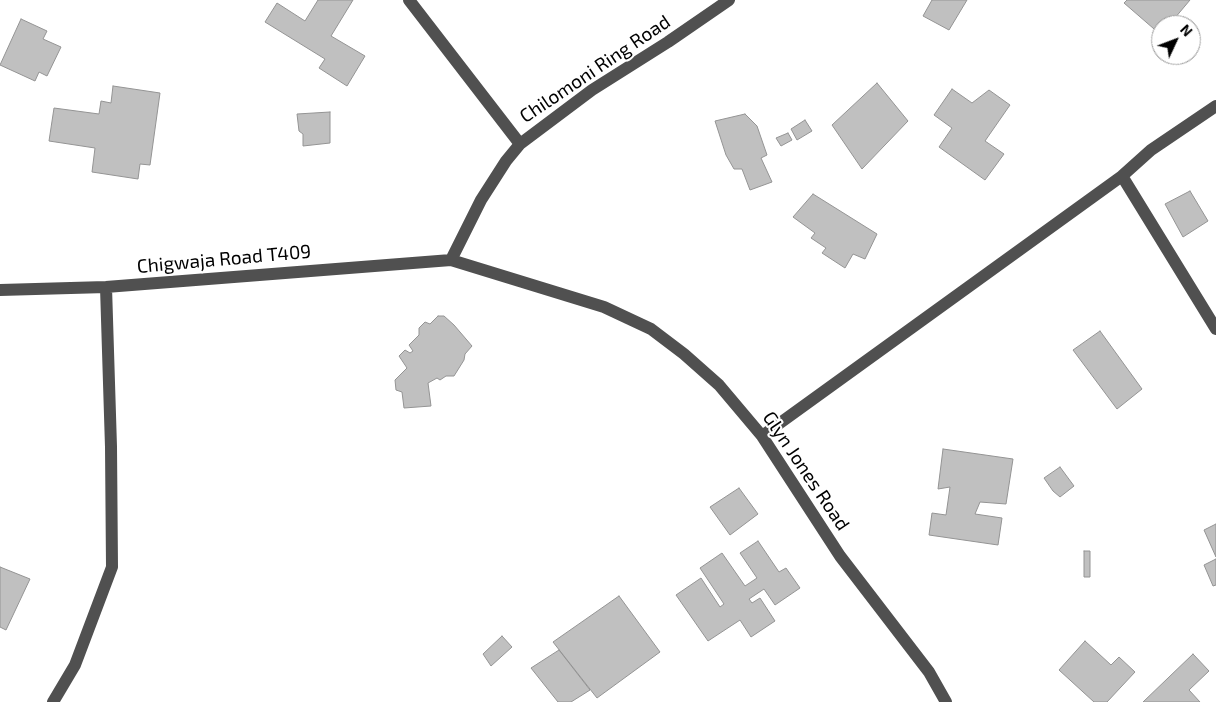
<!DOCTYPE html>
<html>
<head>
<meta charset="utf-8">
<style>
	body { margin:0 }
	#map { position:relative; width:1216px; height:702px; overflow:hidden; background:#fff; font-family:"Exo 2",sans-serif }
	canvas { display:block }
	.north { position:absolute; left:1151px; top:15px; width:50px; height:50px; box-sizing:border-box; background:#fff; border:1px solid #999; border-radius:50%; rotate:47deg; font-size:14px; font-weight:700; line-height:20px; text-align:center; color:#000 }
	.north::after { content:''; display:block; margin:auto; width:18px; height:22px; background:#000; clip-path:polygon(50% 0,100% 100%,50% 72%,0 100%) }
</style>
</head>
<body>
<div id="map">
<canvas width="1216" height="702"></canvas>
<div class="north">N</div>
</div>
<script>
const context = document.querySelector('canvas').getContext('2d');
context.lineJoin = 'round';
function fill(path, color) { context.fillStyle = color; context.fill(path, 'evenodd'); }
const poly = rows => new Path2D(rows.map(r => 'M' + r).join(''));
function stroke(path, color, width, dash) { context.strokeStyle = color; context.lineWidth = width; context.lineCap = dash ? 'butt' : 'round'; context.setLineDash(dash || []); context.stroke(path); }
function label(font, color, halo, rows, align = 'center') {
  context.font = font + ' "Exo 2",sans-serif'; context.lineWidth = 4; context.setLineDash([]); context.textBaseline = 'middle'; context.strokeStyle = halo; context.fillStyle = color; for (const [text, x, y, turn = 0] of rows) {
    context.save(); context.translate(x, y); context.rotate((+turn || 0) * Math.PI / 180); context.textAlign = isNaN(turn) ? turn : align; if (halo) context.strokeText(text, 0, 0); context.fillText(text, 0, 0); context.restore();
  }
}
const building = poly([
	[318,0,353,0,331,36,365,56,347,86,319,68,325,59,265,22,277,3,305,21,318,0],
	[932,0,967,0,949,30,923,16,932,0],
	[1127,0,1190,0,1169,25,1161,25,1161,35,1124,3,1127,0],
	[21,19,47,31,43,39,61,47,47,76,39,72,35,81,0,65,21,19],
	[877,83,908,121,862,169,832,125,877,83],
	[113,86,160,93,150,165,140,164,138,179,92,172,95,148,49,141,54,108,99,114,101,101,111,103,113,86],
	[952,89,972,103,989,90,1010,105,985,141,1004,154,985,180,939,147,952,128,934,115,952,89],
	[330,112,330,143,303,146,303,134,299,131,297,114,330,112],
	[745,114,757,126,767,155,761,158,772,182,750,190,742,169,734,169,726,155,715,121,745,114],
	[805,120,812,131,797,140,791,129,805,120],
	[788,133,792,140,781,146,776,138,788,133],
	[1190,191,1208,221,1183,237,1165,204,1190,191],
	[813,194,877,234,865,259,853,254,845,268,822,253,826,248,811,238,815,233,793,217,813,194],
	[438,316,444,316,454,325,472,346,465,354,464,360,454,376,446,376,440,380,437,378,428,383,431,406,404,408,402,392,396,390,395,380,407,368,399,356,405,350,410,353,413,351,409,345,419,335,419,328,425,322,430,324,438,316],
	[1100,331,1142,389,1117,409,1073,350,1100,331],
	[943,449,1013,459,1006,504,980,502,975,514,1002,518,998,545,929,535,932,513,946,515,950,487,938,489,943,449],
	[1060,467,1074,486,1060,497,1053,491,1044,478,1060,467],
	[739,488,758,514,730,535,710,507,739,488],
	[1216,524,1216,557,1204,530,1216,524],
	[758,541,779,572,786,568,800,588,775,605,764,589,749,599,752,603,760,598,775,621,751,637,740,620,708,641,676,595,701,578,720,607,724,604,700,568,722,553,745,586,757,578,740,553,758,541],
	[1084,551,1090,551,1090,577,1084,577,1084,551],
	[1216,559,1216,585,1213,586,1204,565,1216,559],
	[0,567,30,579,6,630,0,627,0,567],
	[619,596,660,652,597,698,553,642,619,596],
	[502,636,512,647,491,666,483,654,502,636],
	[1085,641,1111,665,1119,657,1135,672,1107,702,1094,702,1059,670,1085,641],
	[559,650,590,690,571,702,558,702,531,668,559,650],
	[1193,654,1209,671,1189,690,1200,702,1143,702,1193,654]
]);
const minor = poly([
	[409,0,520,144],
	[1122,176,1216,329],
	[451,260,481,200,506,161,520,144,592,90,668,42,729,0],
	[0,290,106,287,451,260,604,307,651,329,684,354,719,385,762,436,840,556,929,672,946,702],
	[762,436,1122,176,1151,150,1216,106],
	[53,702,75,665,112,567,111,447,106,287]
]);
const streetNames = [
	["Chilomoni Ring Road",595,69,-34],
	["Chigwaja Road T409",224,259,-5],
	["Glyn Jones Road",806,471,56]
];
fill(building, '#c0c0c0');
stroke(building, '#949494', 1);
stroke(minor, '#505050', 12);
label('19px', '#000', '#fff', streetNames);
</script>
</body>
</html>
